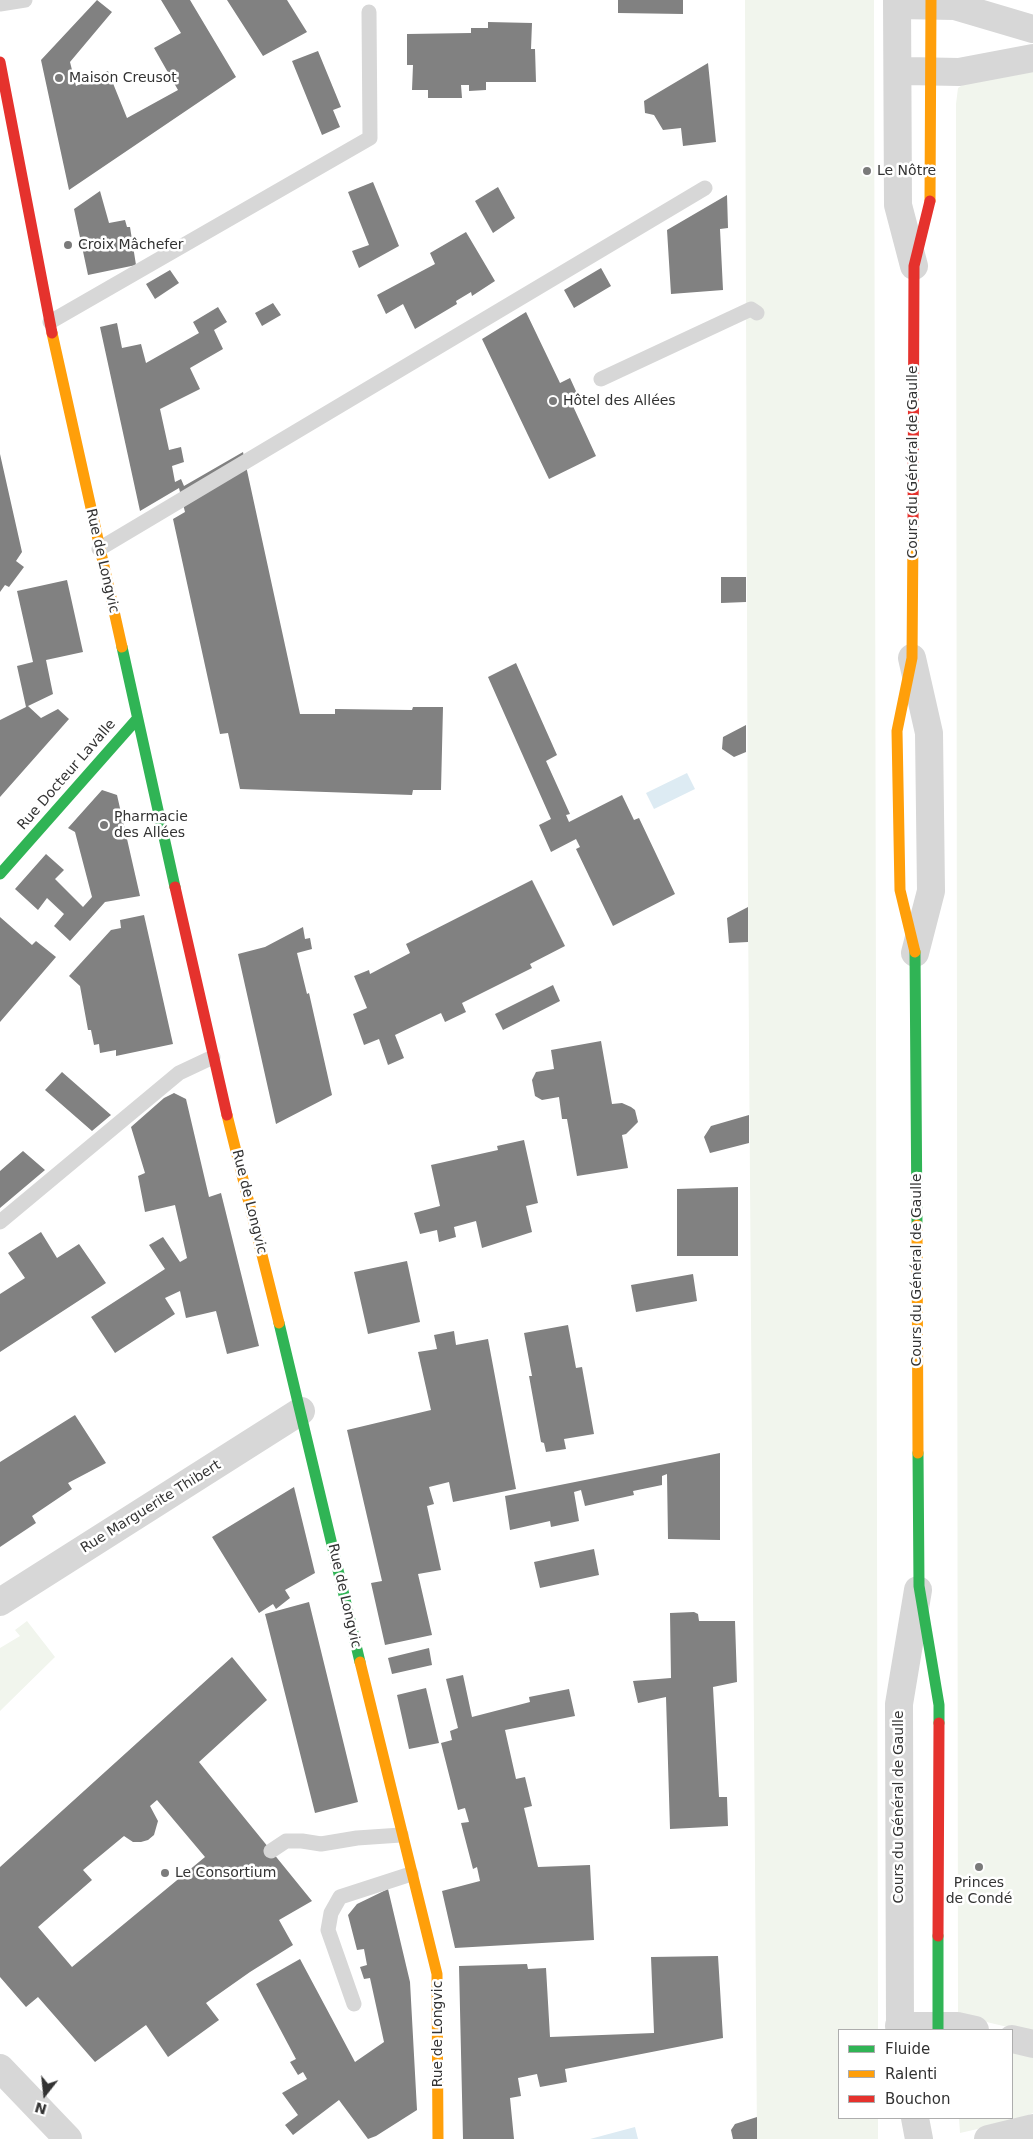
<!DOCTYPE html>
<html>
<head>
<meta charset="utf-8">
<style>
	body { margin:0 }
	#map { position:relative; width:1033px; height:2139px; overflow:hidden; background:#fff; font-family:"DejaVu Sans",sans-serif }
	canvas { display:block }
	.legend { position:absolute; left:838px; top:2029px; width:175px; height:90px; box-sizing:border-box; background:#fff; border:1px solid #adadad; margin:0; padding:6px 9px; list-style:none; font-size:15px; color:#333 }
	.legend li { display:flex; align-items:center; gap:10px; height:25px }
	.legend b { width:25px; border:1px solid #adadad }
	.north { position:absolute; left:20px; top:2069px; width:50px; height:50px; -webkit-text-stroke:4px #fff; paint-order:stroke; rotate:196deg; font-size:14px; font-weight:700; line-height:20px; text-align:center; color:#333 }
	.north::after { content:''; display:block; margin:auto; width:18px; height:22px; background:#333; clip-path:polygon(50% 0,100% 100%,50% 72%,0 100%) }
</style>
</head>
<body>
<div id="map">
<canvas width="1033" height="2139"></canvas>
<ul class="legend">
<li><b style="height:6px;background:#30b455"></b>Fluide</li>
<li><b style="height:6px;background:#ff9f0a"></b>Ralenti</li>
<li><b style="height:6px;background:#e5322d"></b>Bouchon</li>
</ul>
<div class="north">N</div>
</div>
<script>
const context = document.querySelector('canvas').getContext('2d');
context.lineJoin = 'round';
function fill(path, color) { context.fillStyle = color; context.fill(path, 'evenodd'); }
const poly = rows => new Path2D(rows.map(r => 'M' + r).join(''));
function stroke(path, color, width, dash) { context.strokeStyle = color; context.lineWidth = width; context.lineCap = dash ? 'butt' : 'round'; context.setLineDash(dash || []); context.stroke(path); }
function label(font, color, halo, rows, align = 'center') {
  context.font = font + ' "DejaVu Sans",sans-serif'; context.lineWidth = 5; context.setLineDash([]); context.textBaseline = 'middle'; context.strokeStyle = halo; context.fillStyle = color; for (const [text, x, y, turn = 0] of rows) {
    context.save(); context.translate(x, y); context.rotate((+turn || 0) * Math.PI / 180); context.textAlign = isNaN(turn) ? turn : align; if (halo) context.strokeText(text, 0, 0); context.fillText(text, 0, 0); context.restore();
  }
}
const green = poly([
	[745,0,874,0,878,2030,839,2030,839,2118,878,2118,878,2139,757,2139,748,907],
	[1033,69,1033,2033,961,2016,958,2013,956,104,958,88,964,84],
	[27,1621,55,1657,0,1711,0,1648,20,1636,15,1630],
	[1012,2049,1033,2055,1033,2113,1017,2120,960,2133,959,2118,1012,2118]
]);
const water = poly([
	[687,773,695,789,654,809,646,793],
	[635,2127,638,2139,590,2139]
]);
const building = poly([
	[97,0,112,12,70,62,76,86,108,71,127,118,178,90,154,48,181,33,161,0,190,0,236,77,69,190,41,60],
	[227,0,287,0,307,32,263,56],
	[618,0,683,0,683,14,618,13],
	[488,22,532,23,531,49,535,49,536,82,486,82,486,90,469,91,469,85,461,85,462,98,428,98,428,90,412,90,413,65,407,65,407,34,471,33,471,28,488,28],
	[318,51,341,107,333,110,340,127,322,135,292,61],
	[708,63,716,142,683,146,681,128,663,130,654,115,645,113,644,101],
	[373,182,399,246,359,268,352,251,369,245,348,192],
	[498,187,515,218,493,233,475,201],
	[100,191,109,223,125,220,127,227,130,227,136,265,88,275,74,209],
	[727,195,728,228,720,229,723,290,671,294,667,230],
	[466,232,495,281,472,296,471,292,456,301,457,304,415,329,403,304,386,314,377,295,435,264,430,253],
	[601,268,611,286,574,308,564,290],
	[170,270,179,283,155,299,146,284],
	[273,303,281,315,262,326,255,313],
	[218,307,227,322,214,330,223,349,190,368,200,389,160,409,169,450,181,447,184,462,172,466,175,482,181,479,184,486,243,452,300,714,335,714,335,709,412,710,413,707,443,707,441,790,413,790,412,795,240,789,228,733,220,734,173,519,185,512,179,488,140,511,100,327,117,323,122,348,141,344,146,363,199,333,193,322],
	[526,312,560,383,570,378,580,400,572,404,596,456,549,479,482,339],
	[0,454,22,552,16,561,24,567,9,587,5,585,0,592],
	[721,577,746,577,746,602,721,603],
	[67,580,83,652,46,660,53,694,28,706,41,718,58,709,69,719,0,797,0,720,26,707,17,666,33,662,17,591],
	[516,663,557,755,546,761,570,814,566,815,569,822,622,795,634,820,639,818,675,894,613,926,576,849,580,847,576,839,551,852,539,825,551,819,488,677],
	[746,725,746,752,734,757,722,749,723,737],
	[102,790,117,795,140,896,105,902,70,941,54,926,64,914,47,898,38,910,15,889,46,854,64,870,55,879,83,907,92,897,75,832,68,828],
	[532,880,565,946,530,964,532,968,462,1003,466,1012,445,1022,441,1013,395,1035,404,1058,388,1065,379,1039,364,1045,353,1014,367,1008,354,976,369,970,370,974,410,953,406,944],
	[748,907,748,942,729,943,727,918],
	[144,915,173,1044,116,1056,116,1050,100,1053,99,1044,94,1045,91,1030,88,1030,80,986,69,976,111,930,121,928,120,920],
	[0,917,32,945,36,941,56,957,0,1022],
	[303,927,305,939,310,938,312,949,297,953,307,994,309,993,332,1095,276,1124,238,954,265,947],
	[553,985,560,1001,503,1030,495,1014],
	[601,1041,612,1104,622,1103,631,1107,635,1110,638,1122,626,1134,622,1135,628,1168,577,1176,567,1119,562,1119,559,1097,542,1100,535,1096,532,1080,536,1072,554,1069,551,1050],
	[62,1072,111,1115,92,1131,45,1090],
	[174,1093,186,1099,209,1197,221,1193,259,1346,227,1354,216,1311,186,1318,180,1291,165,1298,175,1314,115,1353,91,1317,165,1269,149,1245,163,1237,180,1262,187,1258,175,1205,145,1212,138,1176,145,1173,131,1127,164,1098],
	[749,1115,749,1143,710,1153,704,1137,711,1126],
	[524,1140,538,1203,526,1206,532,1232,482,1248,476,1221,454,1227,456,1237,439,1242,437,1230,420,1234,414,1213,440,1206,431,1165,498,1150,497,1146],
	[23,1151,45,1170,0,1208,0,1171],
	[738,1187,738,1256,677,1256,677,1189],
	[41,1232,57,1258,79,1244,106,1283,0,1352,0,1294,25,1278,8,1253],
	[407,1261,420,1322,368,1334,354,1272],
	[693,1274,697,1301,636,1312,631,1285],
	[568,1325,576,1368,582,1367,594,1434,564,1439,566,1449,546,1452,544,1443,541,1442,529,1376,532,1376,524,1333],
	[454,1331,456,1345,488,1339,516,1489,453,1502,449,1482,429,1487,434,1504,427,1506,441,1570,418,1574,432,1635,385,1645,371,1583,382,1581,347,1430,431,1410,418,1352,437,1349,434,1335],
	[75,1415,106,1463,68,1483,72,1489,32,1516,36,1523,0,1547,0,1462],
	[720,1453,720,1540,668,1539,667,1474,662,1476,662,1485,633,1491,634,1495,585,1506,581,1490,574,1492,579,1521,551,1527,550,1521,510,1530,505,1496],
	[294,1487,315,1573,285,1590,290,1598,276,1609,273,1604,259,1613,212,1537],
	[594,1549,599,1575,540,1588,534,1562],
	[309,1602,358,1802,315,1813,265,1614],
	[694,1612,698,1614,699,1621,735,1621,737,1682,713,1687,719,1797,727,1797,728,1826,670,1829,666,1697,638,1703,633,1681,671,1678,670,1613],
	[429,1648,432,1665,392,1674,388,1658],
	[232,1657,267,1700,199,1762,312,1901,279,1920,293,1945,250,1972,206,2003,219,2020,168,2057,146,2025,95,2062,38,1997,26,2007,0,1977,0,1867],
	[157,1800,205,1857,72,1967,38,1927,92,1880,83,1870,124,1836,133,1842,141,1842,148,1840,154,1835,158,1821,150,1806],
	[463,1675,472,1717,530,1702,529,1697,569,1689,575,1716,505,1730,516,1779,525,1777,532,1806,524,1808,538,1867,590,1865,594,1940,455,1948,442,1891,480,1881,477,1867,473,1869,461,1823,469,1822,465,1808,458,1810,441,1743,452,1740,450,1731,458,1728,446,1679],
	[426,1688,439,1743,409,1749,397,1695],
	[388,1889,410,1982,417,2110,376,2136,368,2139,339,2100,293,2135,285,2125,298,2115,282,2093,307,2079,303,2072,298,2075,290,2062,296,2059,256,1984,300,1959,355,2062,384,2042,370,1978,364,1979,360,1967,367,1965,364,1949,357,1950,348,1915,357,1904],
	[718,1956,723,2038,565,2069,567,2082,540,2087,537,2074,518,2078,521,2096,510,2098,514,2139,463,2139,459,1966,527,1964,528,1969,546,1968,550,2037,654,2033,651,1957],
	[757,2117,757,2139,733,2139,731,2130,735,2124]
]);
const lane = poly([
	[0,4,25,0],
	[50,322,370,138,369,12],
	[601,379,751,309,757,313],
	[99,549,705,188],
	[0,1222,179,1073,213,1057],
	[271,1851,286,1841,302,1841,321,1844,357,1838,401,1835],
	[354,2004,328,1930,331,1913,340,1897,411,1874]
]);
const street = poly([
	[897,0,898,205,914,266],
	[897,5,955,6,1033,29],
	[906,71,959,72,1033,58],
	[912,658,929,733,931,891,915,953],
	[0,1602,301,1411],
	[899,2026,957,2026,975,2030],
	[900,2030,899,1704,918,1590],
	[1012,2039,1033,2044],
	[0,2068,68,2139],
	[915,2118,919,2139],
	[988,2139,1033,2128]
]);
const fast = poly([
	[122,647,175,887],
	[0,874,137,719],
	[915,952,917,1225],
	[279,1323,360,1662],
	[918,1453,919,1586,939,1705,939,1723],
	[938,2030,938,1936]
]);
const slow = poly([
	[930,201,931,0],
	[52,333,122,647],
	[913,533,912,658,897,731,900,890,915,952],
	[227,1115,279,1323],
	[917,1225,918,1453],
	[360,1662,437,1974,438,2139]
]);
const jam = poly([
	[0,62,52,333],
	[913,533,914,266,930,201],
	[175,887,227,1115],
	[938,1936,939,1723]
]);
const markers = [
	[59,78,5,"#7a7a7a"],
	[867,171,5,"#7a7a7a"],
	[68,245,5,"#7a7a7a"],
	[553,401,5,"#7a7a7a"],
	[104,825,5,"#7a7a7a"],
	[979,1867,5,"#7a7a7a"],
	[165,1873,5,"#7a7a7a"]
];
const poiNames = [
	["Maison Creusot",69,78],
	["Le Nôtre",877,171],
	["Croix Mâchefer",78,245],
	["Hôtel des Allées",563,401],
	["Pharmacie",114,817],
	["des Allées",114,833],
	["Le Consortium",175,1873],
	["Princes",979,1883,"center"],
	["de Condé",979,1899,"center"]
];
const streetNames = [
	["Cours du Général de Gaulle",913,462,-90],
	["Rue de Longvic",102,561,77],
	["Rue Docteur Lavalle",67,775,-49],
	["Rue de Longvic",249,1202,76],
	["Cours du Général de Gaulle",917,1270,-90],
	["Rue Marguerite Thibert",151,1507,-32],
	["Rue de Longvic",344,1596,77],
	["Cours du Général de Gaulle",899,1807,-90],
	["Rue de Longvic",438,2034,-90]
];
fill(green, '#f1f5ed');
fill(water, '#ddebf3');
fill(building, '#818181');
stroke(lane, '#d7d7d7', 15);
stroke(street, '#d7d7d7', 28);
stroke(fast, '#30b455', 11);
stroke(slow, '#ff9f0a', 11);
stroke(jam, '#e5322d', 11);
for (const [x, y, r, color] of markers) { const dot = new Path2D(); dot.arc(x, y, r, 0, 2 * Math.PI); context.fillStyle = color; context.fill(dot); stroke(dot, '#fff', 2); }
label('14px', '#333', '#fff', poiNames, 'left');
label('14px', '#333', '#fff', streetNames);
</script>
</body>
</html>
